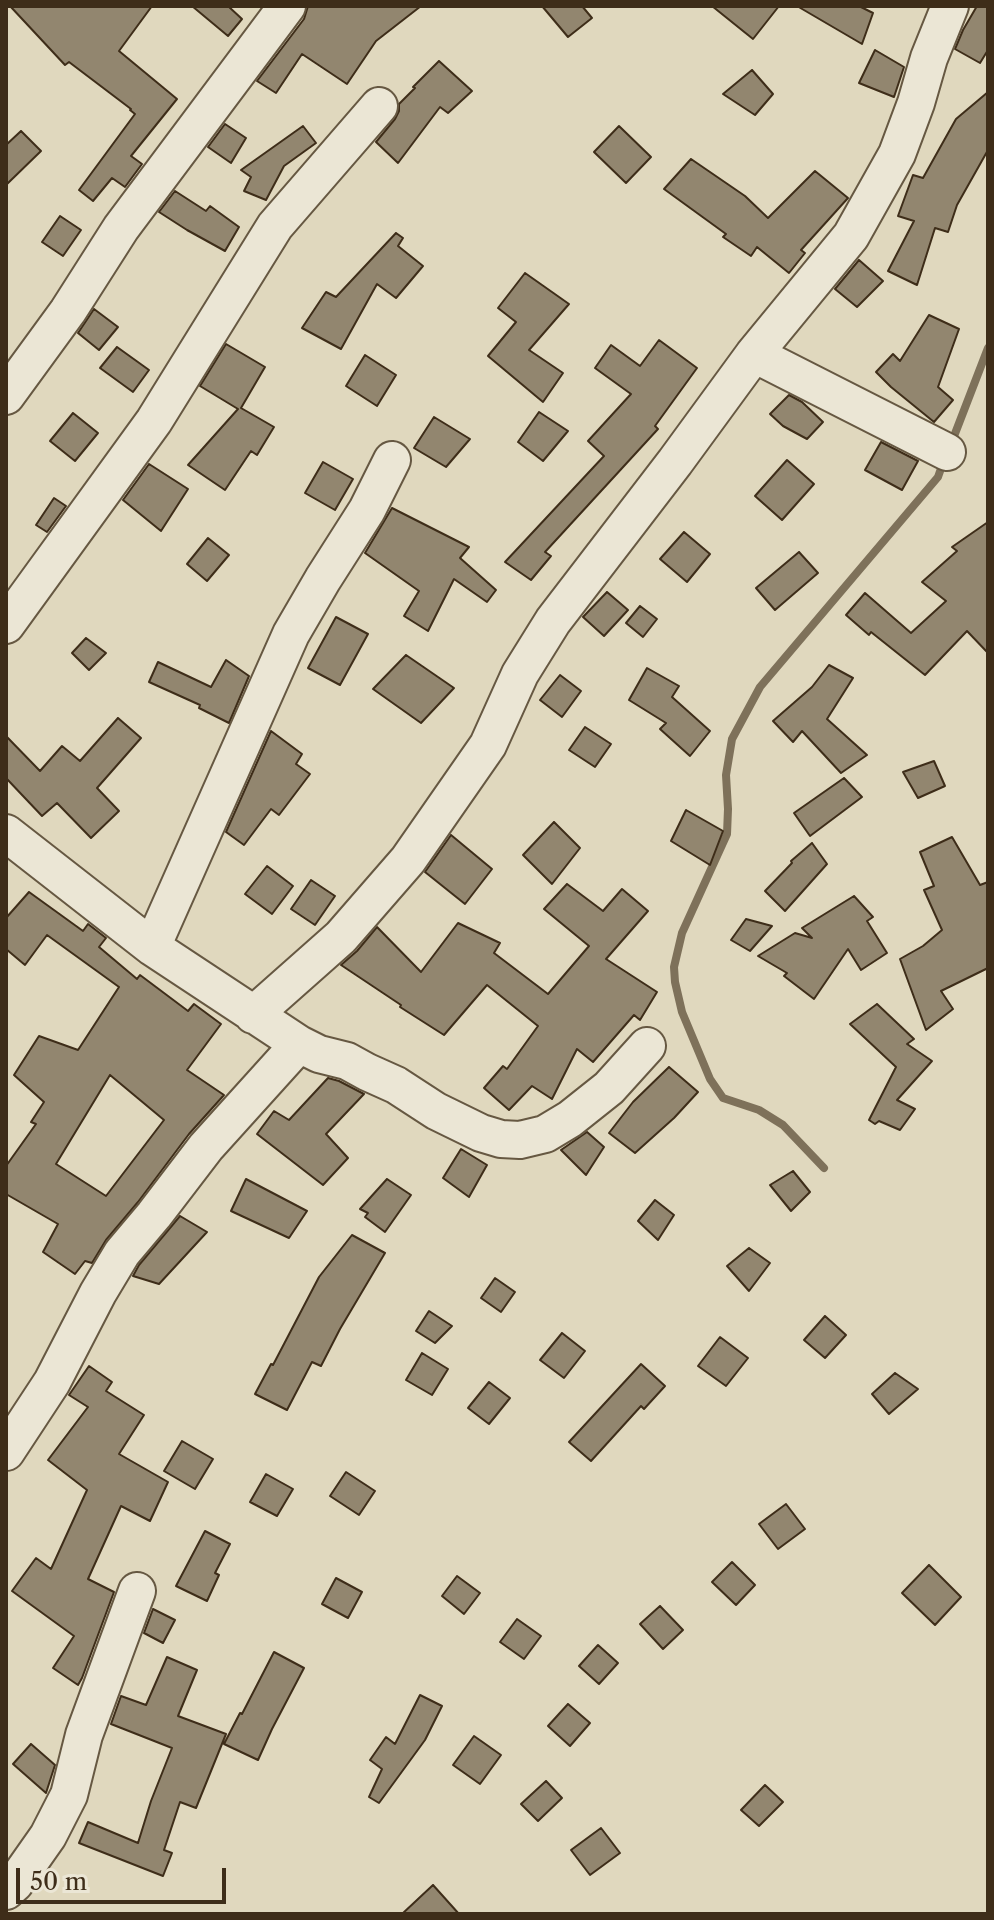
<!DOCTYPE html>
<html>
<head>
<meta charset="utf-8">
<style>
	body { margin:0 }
	#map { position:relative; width:994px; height:1920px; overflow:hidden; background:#e0d8be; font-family:"Libre Caslon Text",serif }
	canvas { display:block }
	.frame { position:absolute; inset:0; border:8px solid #3e2d19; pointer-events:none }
	.scale { position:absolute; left:16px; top:1868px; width:210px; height:36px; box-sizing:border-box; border:4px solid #3e2d19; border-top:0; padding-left:10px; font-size:24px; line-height:28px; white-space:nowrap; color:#3e2d19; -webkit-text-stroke:6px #ebe6d5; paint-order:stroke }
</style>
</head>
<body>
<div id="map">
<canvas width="994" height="1920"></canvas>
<div class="frame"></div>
<div class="scale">50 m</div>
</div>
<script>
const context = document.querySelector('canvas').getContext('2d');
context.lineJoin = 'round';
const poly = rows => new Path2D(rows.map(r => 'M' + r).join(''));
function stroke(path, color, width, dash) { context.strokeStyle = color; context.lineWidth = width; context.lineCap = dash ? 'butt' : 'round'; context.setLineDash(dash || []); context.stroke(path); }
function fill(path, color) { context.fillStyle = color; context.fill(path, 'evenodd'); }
const stream = poly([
	[951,444,988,348],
	[824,1168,783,1125,759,1110,723,1098,710,1079,682,1012,675,982,674,967,682,933,727,834,728,809,726,775,732,739,760,687,938,477,944,460]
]);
const building = poly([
	[10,6,152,6,119,51,177,99,131,156,142,164,125,187,112,178,93,201,79,190,135,114,130,110,131,109,69,62,65,65,10,6],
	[192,6,228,6,242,19,228,36,192,6],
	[308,6,421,6,376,41,347,84,302,54,276,93,257,81,304,19,308,6],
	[542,6,582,6,592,18,568,37,542,6],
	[712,6,779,6,753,39,712,6],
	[797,6,859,6,873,13,862,44,797,6],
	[977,6,988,6,988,50,980,63,955,49,963,30,977,6],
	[875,50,904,67,894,97,859,83,875,50],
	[439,61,472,91,448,113,440,107,398,163,376,142,395,119,399,111,399,104,415,88,413,87,439,61],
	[752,70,773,94,755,115,723,94,752,70],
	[988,92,988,150,957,205,948,232,935,228,917,285,888,271,914,221,898,216,913,175,923,178,956,119,988,92],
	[225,124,246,138,231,163,208,147,225,124],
	[303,126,316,143,284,166,266,200,244,191,251,177,241,170,303,126],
	[619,126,651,157,626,183,594,152,619,126],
	[21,131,41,151,6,185,6,145,21,131],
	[691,159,745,196,768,218,815,171,848,198,801,250,805,253,789,273,757,247,751,256,723,237,726,234,664,189,691,159],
	[175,191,206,211,210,206,239,227,225,251,187,230,159,212,175,191],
	[60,216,81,230,63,256,42,242,60,216],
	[396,233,403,238,398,246,423,266,396,298,377,284,341,349,302,328,326,292,336,297,396,233],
	[859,260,883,281,857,307,835,289,859,260],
	[525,273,569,304,529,350,563,373,543,402,488,356,516,322,498,308,525,273],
	[94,309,118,327,99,350,78,333,94,309],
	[929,315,959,329,938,387,953,400,934,422,891,387,876,372,893,354,900,361,929,315],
	[659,340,697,368,655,426,658,429,545,552,551,556,531,580,505,562,604,456,588,441,631,394,595,368,611,345,640,366,659,340],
	[226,344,265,367,241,408,274,427,257,455,251,451,225,490,188,465,238,409,200,386,226,344],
	[117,347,149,370,133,392,100,368,117,347],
	[365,355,396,375,377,406,346,386,365,355],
	[789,395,802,402,823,422,807,439,783,426,770,414,789,395],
	[539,412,568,431,543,461,518,442,539,412],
	[73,413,98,433,75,461,50,441,73,413],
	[434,417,470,439,446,467,414,448,434,417],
	[881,442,918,461,902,490,865,470,881,442],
	[787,460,814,484,782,520,755,496,787,460],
	[323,462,353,479,335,510,305,493,323,462],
	[149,464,188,489,161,531,123,500,149,464],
	[54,498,66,506,47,532,36,525,54,498],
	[392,508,469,547,460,558,496,590,487,602,454,579,428,631,404,616,419,591,365,553,392,508],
	[988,522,988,653,967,631,925,675,871,632,869,635,846,615,865,593,911,633,946,601,922,582,957,551,952,547,988,522],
	[684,532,710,554,687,582,660,559,684,532],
	[208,538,229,555,207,581,187,564,208,538],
	[799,552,818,573,775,610,756,588,799,552],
	[607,592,628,610,604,636,583,617,607,592],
	[640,606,657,619,643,637,626,623,640,606],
	[336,617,368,634,340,685,308,668,336,617],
	[86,638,106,653,89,670,72,653,86,638],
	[406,655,454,688,421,723,373,689,406,655],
	[226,660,249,676,229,723,199,708,200,705,149,682,158,662,211,687,226,660],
	[829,665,853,678,827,719,867,755,841,773,802,731,793,742,773,721,812,687,829,665],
	[647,668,679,686,672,697,710,731,690,756,660,729,666,723,629,700,647,668],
	[560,675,581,691,562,717,540,700,560,675],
	[118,718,141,738,97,788,119,811,91,838,57,803,42,816,6,778,6,736,40,771,62,746,80,761,118,718],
	[585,727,611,744,595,767,569,750,585,727],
	[271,731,302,754,296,764,310,774,279,815,271,809,244,845,226,832,271,731],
	[934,761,945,786,918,798,903,772,934,761],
	[844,778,862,797,810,836,794,813,844,778],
	[686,810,723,831,710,865,671,841,686,810],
	[554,822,580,848,552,884,523,855,554,822],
	[451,835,492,869,465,904,425,872,451,835],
	[952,837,980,885,988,882,988,968,941,991,953,1009,926,1030,900,959,923,946,942,930,924,890,934,886,920,852,952,837],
	[812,843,827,864,785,911,765,891,792,863,791,861,812,843],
	[267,866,293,886,272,914,245,894,267,866],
	[311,880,335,896,315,925,291,909,311,880],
	[567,884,603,911,622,889,648,911,606,959,657,992,640,1020,634,1015,593,1062,577,1049,552,1099,532,1086,509,1110,484,1088,503,1066,507,1069,538,1026,487,985,444,1035,400,1007,401,1005,341,965,357,951,377,927,421,972,458,923,500,943,494,953,548,994,589,946,544,909,567,884],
	[29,892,83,931,88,924,106,938,99,947,137,979,140,975,188,1011,194,1004,221,1024,187,1070,224,1095,189,1134,138,1202,106,1240,92,1263,85,1261,75,1274,43,1252,58,1224,6,1194,6,1166,36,1124,31,1122,44,1102,14,1075,39,1036,78,1050,119,987,47,935,25,965,6,949,6,918,29,892],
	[110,1075,164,1120,106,1196,56,1164,110,1075],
	[854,896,873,917,867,921,887,953,861,970,848,949,814,999,784,976,787,973,758,956,795,933,812,938,802,928,854,896],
	[746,919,772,926,750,951,731,940,746,919],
	[877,1004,914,1039,907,1044,932,1061,897,1100,915,1109,900,1130,879,1121,875,1124,869,1120,896,1067,850,1024,877,1004],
	[669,1067,698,1092,674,1118,635,1153,609,1133,633,1102,669,1067],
	[328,1078,339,1081,364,1094,326,1134,348,1158,323,1185,257,1134,274,1111,289,1120,328,1078],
	[587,1132,604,1147,586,1175,561,1150,587,1132],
	[461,1149,487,1165,469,1197,443,1178,461,1149],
	[793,1171,810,1192,791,1211,770,1185,793,1171],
	[246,1179,307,1211,289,1238,231,1211,246,1179],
	[387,1179,411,1195,385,1232,365,1217,368,1213,360,1209,387,1179],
	[655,1200,674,1215,658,1240,638,1221,655,1200],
	[180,1216,207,1232,159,1284,133,1276,139,1265,180,1216],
	[352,1235,385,1253,340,1329,321,1366,312,1362,287,1410,255,1394,271,1364,273,1365,319,1277,352,1235],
	[749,1248,770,1263,749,1291,727,1266,749,1248],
	[495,1278,515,1292,501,1312,481,1298,495,1278],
	[429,1311,452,1326,435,1343,416,1331,429,1311],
	[825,1316,846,1335,825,1358,804,1340,825,1316],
	[562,1333,585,1351,564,1378,540,1360,562,1333],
	[720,1337,748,1358,726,1386,698,1366,720,1337],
	[422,1353,448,1369,432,1395,406,1380,422,1353],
	[641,1364,665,1386,644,1409,641,1406,591,1461,569,1442,641,1364],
	[89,1366,112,1382,106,1391,144,1415,119,1454,168,1482,150,1521,121,1506,88,1579,114,1592,82,1678,78,1685,53,1668,74,1636,12,1591,36,1558,51,1569,87,1490,48,1460,88,1407,69,1395,89,1366],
	[895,1373,918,1389,889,1414,872,1394,895,1373],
	[489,1382,510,1398,489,1424,468,1408,489,1382],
	[182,1441,213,1459,195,1489,164,1471,182,1441],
	[346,1472,375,1491,359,1515,330,1496,346,1472],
	[266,1474,293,1489,277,1516,250,1502,266,1474],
	[786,1504,805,1529,778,1549,759,1524,786,1504],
	[205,1531,230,1544,215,1573,219,1575,207,1601,176,1586,205,1531],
	[732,1562,755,1585,736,1605,712,1582,732,1562],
	[929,1565,961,1597,935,1625,902,1593,929,1565],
	[457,1576,480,1593,464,1614,442,1596,457,1576],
	[336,1578,362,1592,348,1618,322,1604,336,1578],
	[660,1606,683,1630,663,1649,640,1624,660,1606],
	[153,1609,175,1620,163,1643,144,1633,153,1609],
	[517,1619,541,1636,524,1659,500,1642,517,1619],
	[598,1645,618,1663,599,1684,579,1666,598,1645],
	[274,1652,304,1668,272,1729,258,1760,224,1744,240,1713,242,1714,274,1652],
	[167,1657,197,1670,178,1716,226,1734,196,1808,180,1802,164,1850,172,1853,163,1876,79,1843,88,1822,138,1843,151,1801,172,1748,111,1724,121,1696,146,1705,167,1657],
	[420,1695,442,1706,425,1740,379,1803,369,1797,382,1769,370,1760,386,1737,395,1744,420,1695],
	[568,1704,590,1723,570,1746,548,1726,568,1704],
	[474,1736,501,1755,480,1784,453,1765,474,1736],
	[31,1744,55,1765,46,1793,13,1764,31,1744],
	[546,1781,562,1798,538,1821,521,1804,546,1781],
	[765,1785,783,1802,759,1826,741,1810,765,1785],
	[601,1828,620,1853,590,1875,571,1850,601,1828],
	[433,1885,459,1914,402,1914,433,1885]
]);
const minor = poly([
	[754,354,947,452],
	[6,396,68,311,121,228,287,6],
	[6,625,154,421,275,226,379,106],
	[6,833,152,947,299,1044,319,1054,347,1061,367,1072,396,1085,436,1111,481,1133,501,1139,520,1140,545,1134,570,1119,609,1088,647,1046],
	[152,947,291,634,323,579,367,510,392,460],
	[253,1015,341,937,408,860,488,745,520,674,553,621,675,462,754,354,851,236,897,154,916,103,929,58,950,6],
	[6,1452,52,1382,98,1293,122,1253,154,1215,206,1147,299,1044],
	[6,1891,15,1883,48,1836,69,1795,84,1735,137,1591]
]);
stroke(stream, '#7e715a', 8);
fill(building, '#92866f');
stroke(building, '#3e2d19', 2);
stroke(minor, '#665842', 40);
stroke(minor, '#ebe6d5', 36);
</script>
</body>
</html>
